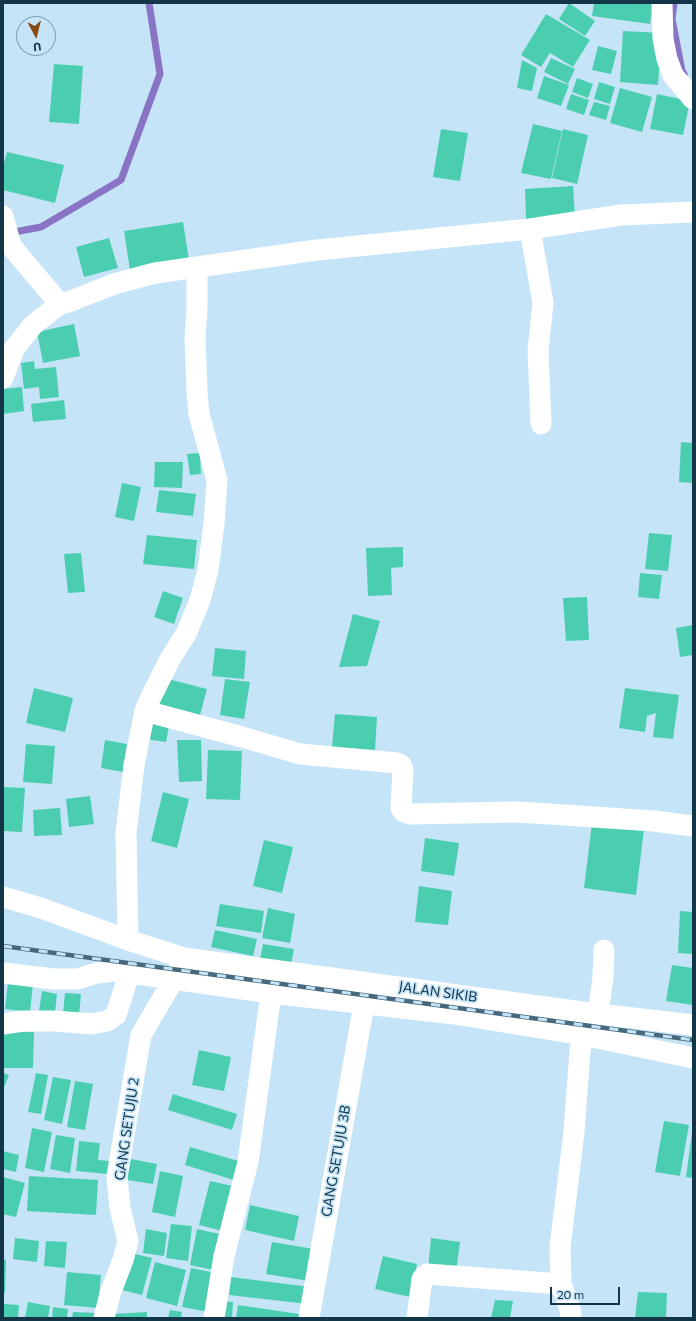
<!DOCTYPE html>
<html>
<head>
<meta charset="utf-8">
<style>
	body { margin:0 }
	#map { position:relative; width:696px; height:1321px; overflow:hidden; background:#c6e4f7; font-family:Commissioner,sans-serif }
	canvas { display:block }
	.frame { position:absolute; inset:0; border:4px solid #123547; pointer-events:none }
	.north { position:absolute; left:16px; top:16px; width:40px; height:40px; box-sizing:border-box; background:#c6e4f7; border:1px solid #7e9eb1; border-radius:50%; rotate:173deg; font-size:11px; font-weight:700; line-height:16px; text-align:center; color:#123547 }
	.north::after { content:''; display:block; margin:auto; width:14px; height:18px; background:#894913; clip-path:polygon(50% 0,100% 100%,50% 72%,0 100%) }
	.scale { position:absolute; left:550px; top:1287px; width:70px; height:18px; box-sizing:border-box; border:2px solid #123547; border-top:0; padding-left:5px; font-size:12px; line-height:14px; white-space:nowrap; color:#123547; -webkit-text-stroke:3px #c6e4f7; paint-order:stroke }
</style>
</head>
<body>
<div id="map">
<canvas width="696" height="1321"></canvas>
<div class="frame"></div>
<div class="north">U</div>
<div class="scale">20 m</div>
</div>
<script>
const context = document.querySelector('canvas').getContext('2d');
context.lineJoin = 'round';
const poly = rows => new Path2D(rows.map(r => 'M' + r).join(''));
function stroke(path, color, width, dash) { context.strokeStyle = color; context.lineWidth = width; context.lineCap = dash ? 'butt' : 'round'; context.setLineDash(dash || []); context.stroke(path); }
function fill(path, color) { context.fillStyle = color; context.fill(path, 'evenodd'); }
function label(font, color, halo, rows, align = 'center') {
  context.font = font + ' Commissioner,sans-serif'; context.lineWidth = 3.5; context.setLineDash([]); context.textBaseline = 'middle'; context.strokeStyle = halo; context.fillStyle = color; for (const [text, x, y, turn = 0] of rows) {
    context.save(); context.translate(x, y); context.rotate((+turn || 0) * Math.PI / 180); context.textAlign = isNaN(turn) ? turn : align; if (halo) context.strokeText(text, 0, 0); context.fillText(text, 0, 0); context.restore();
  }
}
const stream = poly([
	[674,3,672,19,682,71,684,74],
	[9,233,41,227,121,180,160,74,149,3]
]);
const building = poly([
	[569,3,595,21,585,36,559,19],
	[594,3,653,3,650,24,592,16],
	[546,14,590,40,573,67,550,53,541,67,521,55],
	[623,31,662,33,658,85,620,82],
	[598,46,617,51,611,74,592,70],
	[551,58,575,69,568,84,544,72],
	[522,60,537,68,532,91,517,88],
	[54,64,83,66,79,124,49,122],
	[544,76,569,85,561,106,537,98],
	[577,78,593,84,588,98,572,92],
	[599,82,615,87,610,104,594,99],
	[620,88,652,97,642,132,610,123],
	[571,94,589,100,584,115,566,109],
	[657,94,690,101,683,135,650,129],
	[594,102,610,106,606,120,589,115],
	[533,124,562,131,551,179,521,173],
	[441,129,468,133,460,181,433,177],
	[563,129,588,135,577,184,552,178],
	[7,152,64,165,55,203,3,190,3,167],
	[573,186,575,216,526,219,525,189],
	[183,222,189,260,130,270,124,231],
	[109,238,118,268,84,277,76,247],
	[74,324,80,356,43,363,37,332],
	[34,361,35,369,56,367,59,397,40,399,39,387,24,389,21,363],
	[22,387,24,411,3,414,3,389],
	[64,400,66,419,33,422,31,404],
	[681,442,693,443,693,483,679,482],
	[200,453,201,474,190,475,187,454],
	[155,462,183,462,182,488,154,487],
	[122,483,141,487,134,521,115,517],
	[159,490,196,494,193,516,156,512],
	[649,533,672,535,668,571,645,569],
	[147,535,197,540,194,569,143,564],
	[403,547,403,567,391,568,392,595,368,596,366,548],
	[81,553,85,592,68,593,64,554],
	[640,573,662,575,659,599,638,597],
	[163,591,183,598,174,624,154,617],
	[587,597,589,640,566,641,563,598],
	[353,614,380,621,367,666,339,667],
	[693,625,693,655,680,657,676,628],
	[215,648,246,651,244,679,212,676],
	[164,678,207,689,199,719,156,707],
	[225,679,250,682,244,719,220,715],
	[34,688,73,698,65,732,26,723],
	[625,688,679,695,673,739,653,737,656,713,647,716,645,732,619,728],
	[335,714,377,717,375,750,332,747],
	[148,723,169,726,166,742,145,739],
	[105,740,127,744,123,772,101,768],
	[177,740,201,740,202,781,179,782],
	[26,744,55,746,52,784,23,782],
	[208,750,242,751,240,800,206,799],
	[3,787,25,788,22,832,3,831],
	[163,792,189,799,177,848,151,841],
	[90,796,94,824,69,827,66,799],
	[60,808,62,835,34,836,33,810],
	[592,823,644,829,636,895,584,888],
	[425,838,459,843,454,876,421,871],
	[264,840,293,847,282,893,253,886],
	[419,886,452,891,448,925,415,922],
	[220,904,264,911,261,933,216,926],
	[268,908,295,914,290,943,262,938],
	[680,911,693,912,693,954,678,953],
	[215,930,257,939,253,956,211,947],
	[263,944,294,949,291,964,260,959],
	[672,965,693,968,693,1005,666,1001],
	[8,982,33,984,30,1012,5,1009],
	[42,991,57,994,55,1013,39,1011],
	[65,993,81,994,79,1016,63,1014],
	[3,1032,34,1032,33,1068,3,1068],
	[199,1050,231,1057,224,1091,192,1085],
	[3,1073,9,1075,3,1090],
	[36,1073,48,1075,41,1114,28,1112],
	[53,1077,71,1080,62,1124,44,1120],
	[75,1081,93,1084,85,1130,67,1127],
	[173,1094,237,1114,232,1130,168,1110],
	[664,1121,689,1125,680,1176,655,1172],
	[32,1128,52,1132,44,1172,25,1168],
	[692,1132,693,1132,693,1178,686,1177],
	[56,1135,75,1138,70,1173,50,1169],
	[79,1141,100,1143,98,1160,110,1161,108,1174,76,1171],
	[190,1147,242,1162,237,1181,185,1165],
	[3,1151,19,1155,16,1172,3,1169],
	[131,1159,157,1164,153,1184,127,1180],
	[160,1171,183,1176,175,1217,152,1212],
	[29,1176,98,1180,96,1215,27,1211],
	[3,1177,25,1183,16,1217,3,1214],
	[210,1181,237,1187,226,1232,199,1225],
	[250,1205,299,1216,294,1241,245,1230],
	[171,1224,192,1226,188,1261,166,1258],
	[146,1229,167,1233,164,1256,143,1253],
	[197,1229,220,1234,213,1270,190,1265],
	[15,1238,39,1241,37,1262,13,1259],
	[431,1238,460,1242,456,1272,428,1269],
	[46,1241,67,1242,65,1268,44,1266],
	[272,1242,314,1249,309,1281,266,1274],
	[131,1253,152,1258,142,1295,122,1290],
	[383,1256,417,1264,410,1297,375,1289],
	[3,1260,6,1260,5,1293,3,1293],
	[155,1262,186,1270,177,1306,146,1298],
	[191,1268,216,1273,208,1312,182,1307],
	[67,1272,101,1275,98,1308,64,1305],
	[231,1277,310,1287,308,1304,229,1295],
	[638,1292,667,1293,666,1318,635,1318],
	[495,1300,513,1301,510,1318,491,1318],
	[220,1301,233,1302,232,1318,219,1318],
	[28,1302,50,1306,48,1318,25,1318],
	[3,1304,19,1305,18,1318,3,1318],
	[238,1305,306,1315,305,1318,236,1318],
	[53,1307,68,1309,67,1318,52,1318],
	[170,1310,182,1312,181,1318,168,1318],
	[73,1312,96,1313,96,1318,72,1318],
	[147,1312,147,1318,112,1318,112,1314]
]);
const street = poly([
	[662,3,663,39,667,59,673,75,693,99],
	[3,216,11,246,60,304],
	[530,229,543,303,538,350,541,424],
	[3,378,14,349,33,325,60,304,66,303,114,284,155,273,317,250,530,229,621,215,693,212],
	[145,711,242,737,300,754,397,763,401,765,403,770,401,808,404,812,410,814,518,812,654,821,693,826],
	[3,897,41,908,128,940,184,958,174,979,141,1035,117,1176,120,1208,128,1241,123,1260,110,1294,104,1318],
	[128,940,126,833,134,765,145,711,151,697,170,659,187,632,200,600,208,570,214,524,217,480,199,414,197,392,195,338,197,308,197,268],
	[184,958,590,1013,693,1025],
	[3,973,54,979,77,979,97,973,116,971,271,993,454,1014,583,1035,693,1058],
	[598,1014,603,977,604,950],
	[3,1024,23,1021,55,1021,92,1024,107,1021,116,1015,129,974],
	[214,1318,224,1256,248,1162,271,993],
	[309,1318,364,1004],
	[417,1318,422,1279,427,1274,561,1284],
	[571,1318,570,1309,561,1284,560,1247,574,1132,580,1051,583,1035]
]);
const rail = poly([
	[3,946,693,1040]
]);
const streetNames = [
	["JALAN SIKIB",438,992,8],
	["GANG SETUJU 2",127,1129,-82],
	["GANG SETUJU 3B",336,1161,-80]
];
stroke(stream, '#8973c5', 7);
fill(building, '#4bceb0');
stroke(street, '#fff', 21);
stroke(rail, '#48697b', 4.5);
stroke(rail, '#c6e4f7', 3, [9]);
label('14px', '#123547', '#c6e4f7', streetNames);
</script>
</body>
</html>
